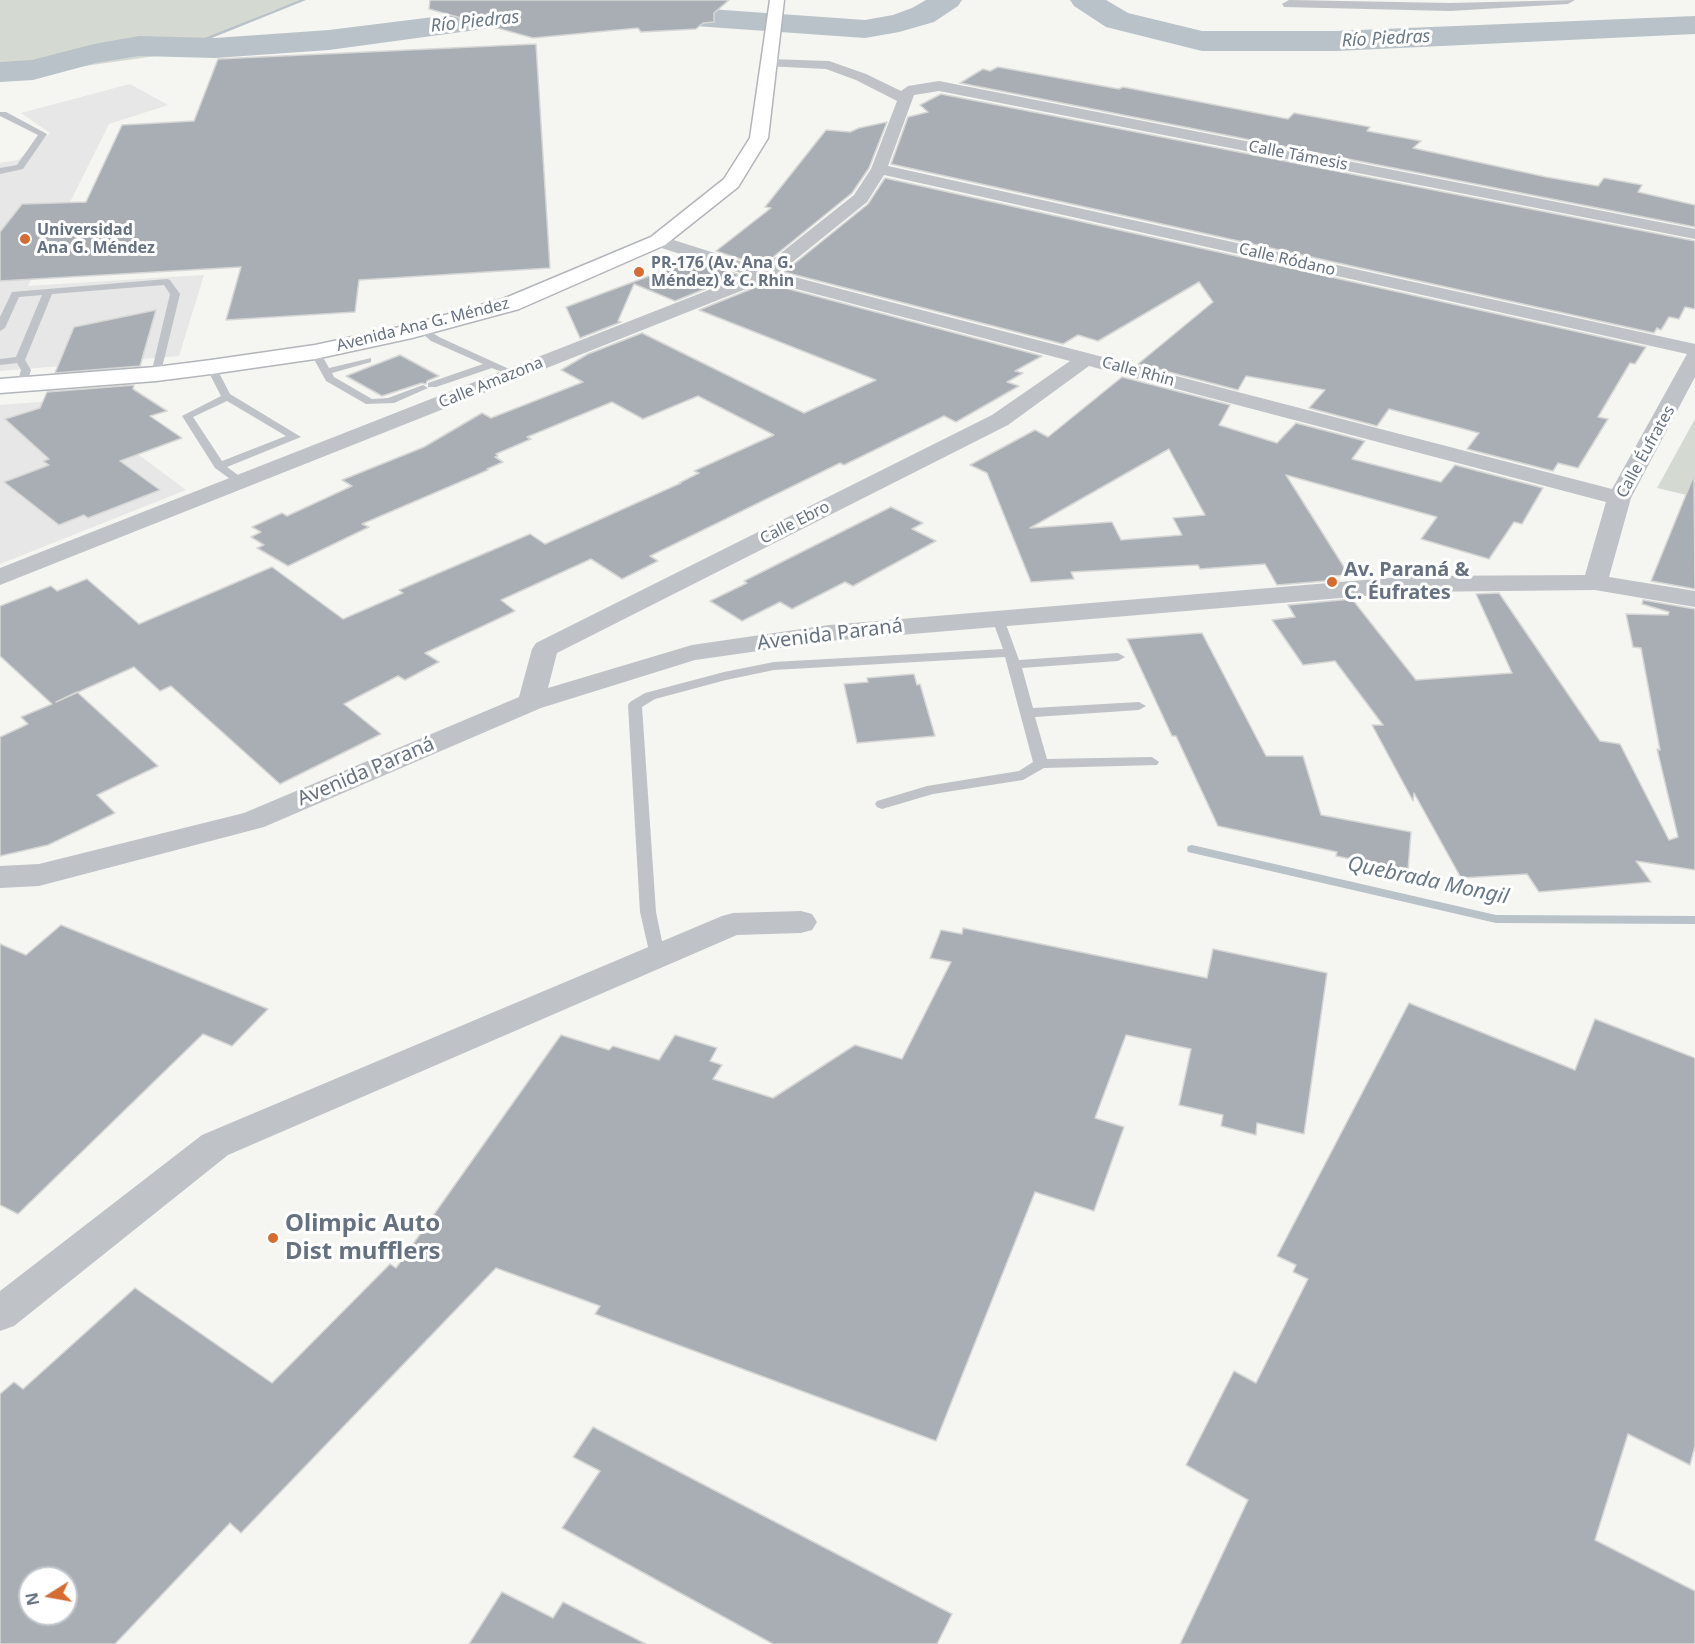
<!DOCTYPE html>
<html>
<head>
<meta charset="utf-8">
<style>
	body { margin:0 }
	#map { position:relative; width:1695px; height:1644px; overflow:hidden; background:#f5f5f2; font-family:"Noto Sans",sans-serif }
	canvas { display:block }
	.north { position:absolute; left:18px; top:1566px; width:60px; height:60px; box-sizing:border-box; background:#fff; border:2px solid #c2c7cd; border-radius:50%; rotate:259deg; font-size:16px; font-weight:700; line-height:24px; text-align:center; color:#677281 }
	.north::after { content:''; display:block; margin:auto; width:21px; height:27px; background:#d66c32; clip-path:polygon(50% 0,100% 100%,50% 72%,0 100%) }
</style>
</head>
<body>
<div id="map">
<canvas width="1695" height="1644"></canvas>
<div class="north">N</div>
</div>
<script>
const context = document.querySelector('canvas').getContext('2d');
context.lineJoin = 'round';
function fill(path, color) { context.fillStyle = color; context.fill(path, 'evenodd'); }
const poly = rows => new Path2D(rows.map(r => 'M' + r).join(''));
function stroke(path, color, width, dash) { context.strokeStyle = color; context.lineWidth = width; context.lineCap = dash ? 'butt' : 'round'; context.setLineDash(dash || []); context.stroke(path); }
function label(font, color, halo, rows, align = 'center') {
  context.font = font + ' "Noto Sans",sans-serif'; context.lineWidth = 6; context.setLineDash([]); context.textBaseline = 'middle'; context.strokeStyle = halo; context.fillStyle = color; for (const [text, x, y, turn = 0] of rows) {
    context.save(); context.translate(x, y); context.rotate((+turn || 0) * Math.PI / 180); context.textAlign = isNaN(turn) ? turn : align; if (halo) context.strokeText(text, 0, 0); context.fillText(text, 0, 0); context.restore();
  }
}
const built = poly([
	[130,84,168,105,109,124,28,286,204,275,179,356,0,371,0,163,18,160,50,133,21,113],
	[65,400,186,490,0,564,0,405]
]);
const green = poly([
	[0,0,304,0,272,11,170,54,0,78],
	[1695,419,1695,497,1657,488]
]);
const stream = poly([
	[300,0,306,0,187,48,182,47,300,0],
	[1192,845,1496,915,1695,916,1695,924,1496,923,1188,852,1187,849,1188,846,1192,845]
]);
const river = poly([
	[926,0,962,0,958,6,934,22,899,32,865,38,610,20,498,27,329,50,215,58,139,56,96,63,33,80,0,82,0,62,32,60,94,44,139,36,215,38,329,30,498,9,610,2,865,20,893,15,912,8,926,0],
	[1070,0,1106,0,1128,13,1202,31,1336,31,1695,16,1695,34,1336,51,1202,51,1106,27,1074,6,1070,0]
]);
const building = poly([
	[430,0,729,0,714,13,714,22,703,23,696,29,641,32,638,28,533,38,429,9,430,0],
	[536,44,550,268,359,280,355,312,226,320,241,267,0,281,0,232,22,204,86,202,122,125,194,121,218,59,536,44],
	[998,67,1119,89,1123,87,1288,119,1294,113,1370,127,1367,131,1421,141,1413,148,1546,177,1598,186,1604,178,1642,185,1638,192,1695,205,1695,227,960,83,983,69,990,71,998,67],
	[941,94,1695,241,1695,309,1685,307,1679,319,1669,317,1661,330,1657,328,1654,333,891,164,908,117,928,112,920,105,941,94],
	[887,122,869,168,852,193,762,266,716,251,771,208,765,207,826,130,850,132,859,128,887,122],
	[885,178,1646,347,1635,364,1630,363,1598,417,1608,419,1578,468,1558,463,1553,471,1467,449,1479,433,1389,409,1377,426,1309,408,1325,390,1246,376,1238,390,1138,364,1213,302,1199,282,1098,341,1078,335,1063,344,784,272,868,204,885,178],
	[684,263,696,267,701,263,740,275,675,301,634,284,618,321,621,322,580,338,566,307,684,263],
	[766,283,1042,356,1015,371,1023,373,1007,382,1019,386,956,422,944,416,844,465,840,463,650,556,658,561,622,579,591,559,501,600,515,611,425,653,439,662,405,680,398,676,344,704,381,734,280,784,171,686,160,691,134,667,56,702,77,692,158,766,97,795,115,813,48,845,0,856,0,737,28,724,21,717,52,704,0,656,0,606,51,586,57,591,87,579,139,624,272,567,343,619,403,593,399,590,530,534,545,544,681,483,679,483,699,473,694,471,774,435,698,396,643,419,612,402,527,437,531,439,496,454,498,456,495,457,503,462,487,469,488,470,362,524,369,527,288,566,257,548,264,545,251,537,261,532,252,527,282,513,287,516,352,486,342,480,424,447,482,413,491,418,583,382,561,370,588,354,642,333,804,413,876,380,699,310,766,283],
	[156,310,140,366,55,373,74,327,156,310],
	[400,355,439,376,427,381,426,384,422,383,382,396,346,376,400,355],
	[1122,377,1230,405,1219,425,1277,443,1296,423,1365,441,1352,459,1441,482,1455,465,1543,488,1522,524,1514,522,1489,559,1421,539,1437,517,1286,475,1349,575,1334,576,1337,580,1277,585,1265,564,1200,569,1198,565,1071,572,1074,579,1031,582,987,473,970,465,1035,430,1048,437,1122,377],
	[1169,449,1205,515,1173,518,1182,535,1121,540,1112,522,1030,528,1169,449],
	[134,385,133,389,167,411,150,416,182,438,120,461,160,490,88,518,84,515,59,525,4,482,49,465,43,461,49,459,5,419,40,408,47,392,134,385],
	[1694,475,1695,589,1651,581,1694,475],
	[891,507,923,523,912,529,936,541,853,586,845,582,792,609,780,602,742,621,710,601,747,583,744,581,891,507],
	[1499,593,1600,741,1620,744,1669,840,1678,837,1657,749,1660,750,1641,648,1633,647,1626,614,1668,615,1669,612,1642,604,1643,600,1695,609,1695,870,1636,861,1651,882,1539,892,1527,874,1461,878,1414,793,1413,801,1372,725,1383,725,1335,661,1303,665,1272,620,1295,617,1288,605,1352,599,1416,680,1512,673,1476,594,1499,593],
	[1202,633,1266,756,1303,756,1321,815,1411,832,1408,870,1336,856,1337,852,1218,826,1176,736,1172,736,1127,639,1202,633],
	[914,674,917,685,920,684,935,736,857,743,844,684,868,682,867,678,914,674],
	[61,925,268,1009,232,1046,203,1034,18,1214,0,1205,0,944,26,955,61,925],
	[963,928,1207,978,1213,949,1327,973,1304,1134,1257,1123,1256,1135,1221,1126,1223,1115,1179,1105,1191,1049,1126,1035,1095,1118,1124,1127,1094,1211,1035,1192,936,1441,595,1314,600,1306,496,1268,241,1533,230,1523,115,1644,0,1644,0,1394,14,1382,23,1389,135,1288,272,1383,390,1264,396,1268,561,1035,609,1050,613,1046,659,1060,675,1035,717,1048,710,1061,722,1065,713,1079,773,1098,855,1045,902,1059,951,962,930,958,941,930,962,934,963,928],
	[30,1578,66,1578,66,1614,30,1614,30,1578],
	[1409,1003,1575,1070,1595,1019,1695,1058,1695,1446,1690,1465,1628,1434,1595,1540,1695,1591,1695,1644,1180,1644,1248,1500,1186,1465,1234,1371,1256,1383,1308,1279,1293,1272,1296,1265,1277,1256,1409,1003],
	[593,1427,952,1614,937,1644,773,1644,562,1528,600,1471,573,1457,593,1427],
	[502,1592,553,1618,563,1602,646,1644,469,1644,502,1592]
]);
const lane = poly([
	[0,112,6,112,47,134,23,169,0,174,0,168,17,165,38,135,0,116,0,112],
	[167,279,170,280,180,294,160,376,151,374,170,294,164,285,52,294,25,360,31,370,26,386,18,386,17,384,21,370,17,363,0,365,0,359,16,357,42,295,19,297,5,328,0,331,0,317,12,292,167,279],
	[422,326,439,337,520,374,515,377,492,368,436,387,428,387,428,383,483,364,431,341,417,329,422,326],
	[315,349,319,350,329,368,371,358,371,362,332,373,334,377,372,399,388,398,423,385,428,388,394,403,366,404,326,381,310,352,315,349],
	[211,364,216,367,230,394,301,437,227,467,245,480,245,484,237,484,215,468,182,416,221,396,206,367,211,364],
	[227,401,286,436,222,461,193,417,227,401],
	[998,615,1004,619,1019,660,1118,653,1125,657,1118,661,1022,668,1033,708,1139,702,1146,706,1139,710,1035,717,1047,759,1152,757,1159,762,1157,765,1044,768,1023,780,933,794,882,809,877,807,875,804,877,801,927,786,1019,771,1033,762,1005,657,774,670,726,680,655,699,642,707,656,912,665,956,663,960,657,962,651,960,640,912,628,705,630,702,645,693,724,672,774,662,1003,649,992,619,998,615]
]);
const street = poly([
	[1289,0,1450,3,1575,0,1568,4,1450,11,1284,7,1282,4,1289,0],
	[770,59,829,61,866,74,901,91,908,86,939,81,1695,229,1695,239,939,91,914,95,888,166,1695,344,1695,377,1631,498,1609,577,1695,591,1695,607,1595,590,1412,592,829,641,695,660,541,708,264,827,39,886,0,888,0,866,39,864,244,813,519,697,532,649,536,643,992,415,1070,361,766,281,0,585,0,568,747,275,652,245,649,241,652,237,664,237,762,268,854,195,871,169,897,101,856,80,826,69,765,66,763,63,765,60,770,59],
	[884,175,1687,354,1612,489,779,273,867,202,884,175],
	[1089,366,1606,502,1585,575,1412,576,829,625,692,645,548,688,557,653,1008,425,1089,366],
	[801,911,812,914,817,922,812,930,801,933,737,935,228,1155,14,1326,0,1331,0,1291,202,1135,722,916,733,913,801,911]
]);
const secondary = poly([
	[770,0,784,0,768,138,738,187,665,245,519,309,412,338,315,359,211,374,156,381,0,393,0,379,156,367,211,360,315,345,409,325,503,299,651,237,724,179,750,138,770,0]
]);
const markers = [
	[25,239,6,"#d66c32"],
	[639,272,6,"#d66c32"],
	[1332,582,6,"#d66c32"],
	[273,1238,6,"#d66c32"]
];
const farStreetnames = [
	["Calle Támesis",1298,156,11],
	["Calle Ródano",1287,260,13],
	["Avenida Ana G. Méndez",423,325,-14],
	["Calle Rhin",1138,372,15],
	["Calle Amazona",491,383,-22],
	["Calle Éufrates",1646,452,-61],
	["Calle Ebro",795,523,-27]
];
const farPoinames = [
	["Universidad",37,230],
	["Ana G. Méndez",37,248],
	["PR-176 (Av. Ana G.",651,263],
	["Méndez) & C. Rhin",651,281]
];
const farWaternames = [
	["Río Piedras",475,22,-6],
	["Río Piedras",1386,39,-3]
];
const poiNames = [
	["Av. Paraná &",1344,570],
	["C. Éufrates",1344,593]
];
const streetNames = [
	["Avenida Paraná",830,635,-7],
	["Avenida Paraná",366,772,-23]
];
const waterNames = [
	["Quebrada Mongil",1428,881,12]
];
const nearPoinames = [
	["Olimpic Auto",285,1224],
	["Dist mufflers",285,1252]
];
fill(built, '#e6e7e6');
fill(green, '#d4dad2');
fill(stream, '#b9c2c8');
fill(river, '#b9c2c8');
fill(building, '#a9aeb5');
stroke(building, '#d6d7d5', 1.5);
stroke(secondary, '#b2b5ba', 3);
fill(lane, '#bfc2c6');
fill(street, '#bfc2c6');
fill(secondary, '#fff');
for (const [x, y, r, color] of markers) { const dot = new Path2D(); dot.arc(x, y, r, 0, 2 * Math.PI); context.fillStyle = color; context.fill(dot); stroke(dot, '#fff', 2); }
label('16px', '#677281', '#fff', farStreetnames);
label('bold 16px', '#677281', '#fff', farPoinames, 'left');
label('italic 18px', '#687985', '#fff', farWaternames);
label('bold 20px', '#677281', '#fff', poiNames, 'left');
label('20px', '#677281', '#fff', streetNames);
label('italic 21px', '#687985', '#fff', waterNames);
label('bold 24px', '#677281', '#fff', nearPoinames, 'left');
</script>
</body>
</html>
